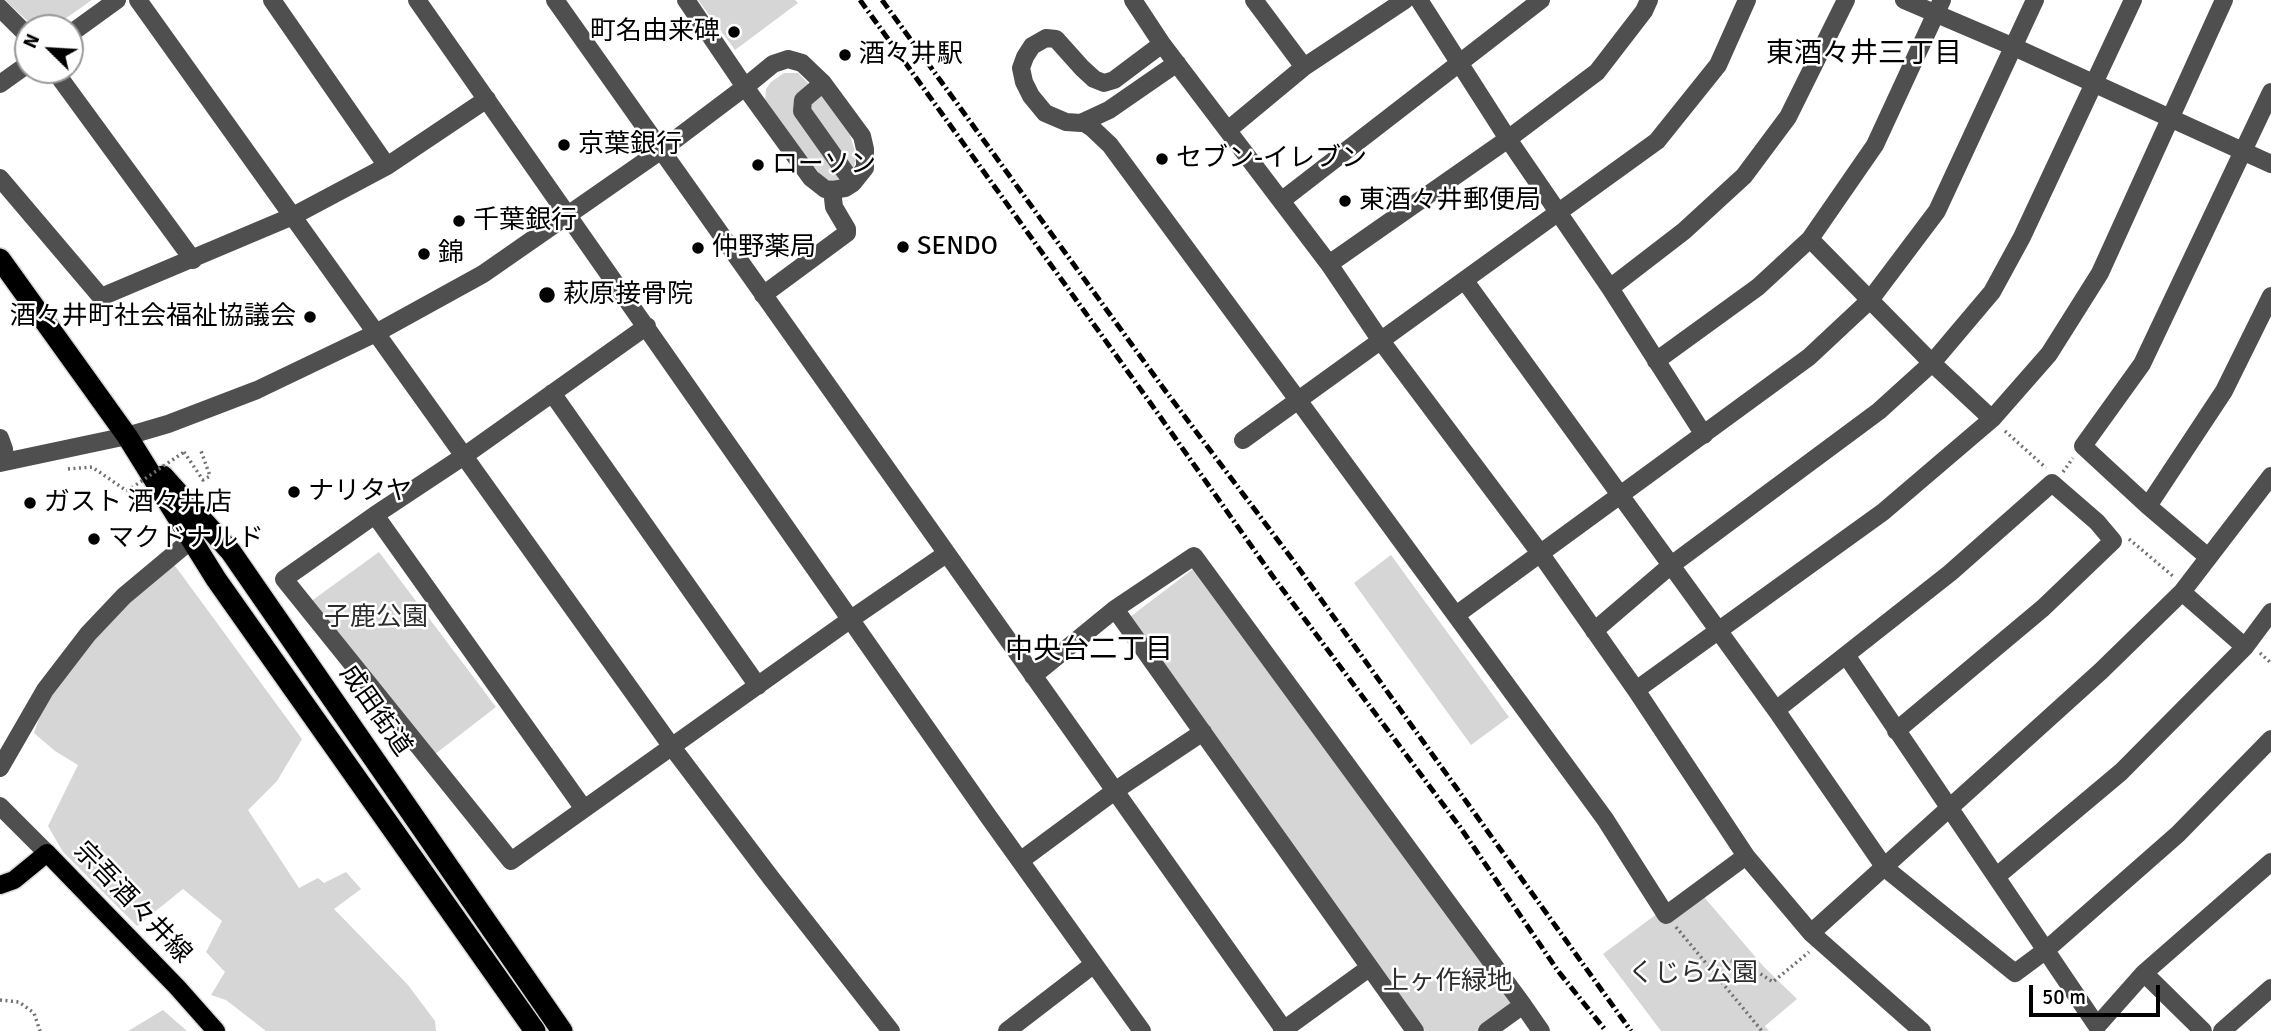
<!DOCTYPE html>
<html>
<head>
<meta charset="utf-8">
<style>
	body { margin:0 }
	#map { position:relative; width:2271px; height:1031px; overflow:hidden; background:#fff; font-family:Signika,sans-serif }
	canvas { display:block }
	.north { position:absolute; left:14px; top:14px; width:70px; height:70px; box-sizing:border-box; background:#fff; border:2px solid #999; border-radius:50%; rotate:294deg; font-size:19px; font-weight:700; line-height:28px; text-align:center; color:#000 }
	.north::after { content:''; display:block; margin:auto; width:24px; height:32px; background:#000; clip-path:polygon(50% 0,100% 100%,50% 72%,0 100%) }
	.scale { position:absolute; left:2029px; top:985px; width:131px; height:32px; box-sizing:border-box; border:4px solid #000; border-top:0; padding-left:9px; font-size:21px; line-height:24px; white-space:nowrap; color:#000; -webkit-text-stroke:5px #fff; paint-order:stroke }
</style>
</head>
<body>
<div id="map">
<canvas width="2271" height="1031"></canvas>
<div class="north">N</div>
<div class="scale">50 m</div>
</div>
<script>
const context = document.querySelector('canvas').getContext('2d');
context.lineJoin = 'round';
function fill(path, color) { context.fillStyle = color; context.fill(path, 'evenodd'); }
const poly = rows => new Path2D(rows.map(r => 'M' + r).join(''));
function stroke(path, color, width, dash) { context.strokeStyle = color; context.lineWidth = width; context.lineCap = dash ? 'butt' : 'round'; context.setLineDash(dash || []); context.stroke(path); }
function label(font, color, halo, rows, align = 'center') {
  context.font = font + ' Signika,"Noto Sans JP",sans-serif'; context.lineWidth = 5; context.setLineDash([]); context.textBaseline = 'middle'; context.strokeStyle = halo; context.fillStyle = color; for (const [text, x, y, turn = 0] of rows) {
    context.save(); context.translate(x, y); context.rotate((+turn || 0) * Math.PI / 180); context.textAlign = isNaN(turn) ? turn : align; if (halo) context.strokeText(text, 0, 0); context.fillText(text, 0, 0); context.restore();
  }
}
const green = poly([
	[5,0,92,0,52,28,35,28],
	[698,0,795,0,798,3,735,50],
	[784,73,798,73,813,88,796,100,843,179,831,181,823,178,765,103,766,89,771,82],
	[818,91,850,135,857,158,853,168,809,106],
	[379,552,496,707,430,758,310,602],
	[1391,555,1509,717,1471,745,1354,583],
	[173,563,302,739,277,781,248,810,299,888,318,878,324,883,346,872,361,889,334,909,408,985,435,1021,436,1031,266,1031,226,1000,211,995,225,972,206,952,222,921,183,889,137,926,63,852,48,826,78,765,55,751,34,733,42,710,79,657,126,603],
	[1193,569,1523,1005,1477,1031,1425,1031,1130,617],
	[1704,897,1764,967,1797,999,1765,1026,1769,1031,1661,1031,1603,954,1658,913],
	[163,1010,187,1031,128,1031]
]);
const path = poly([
	[79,313,90,308],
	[2005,431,2046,468],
	[184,452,203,480,210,476,201,451],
	[68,469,92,467,127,491],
	[2063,472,2073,458],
	[2129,539,2174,577],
	[2260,653,2271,663],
	[1676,927,1762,1031],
	[1712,971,1729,960,1750,967,1773,982,1809,952],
	[0,1000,19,1002,34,1013,40,1031]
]);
const minor = poly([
	[138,0,672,747,771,878,891,1031],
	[272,0,387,166],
	[417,0,988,816,1142,1031],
	[555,0,1285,1031],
	[1133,0,1162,44,1329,264,1381,341,1540,553,1636,690,1746,856,1811,933,1922,1031],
	[1254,0,1304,67],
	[1419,0,1508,139,1610,288,1704,435],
	[1904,0,2014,47,2271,164],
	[0,8,28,36],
	[70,34,117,0],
	[1162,44,1114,80,1104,83,1094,79,1082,68,1056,39,1046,38,1032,46,1025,57,1021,68,1024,82,1031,96,1045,113,1066,122,1081,123,1109,110,1177,63],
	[788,59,802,63,823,83,862,136,865,149,865,168,853,183,845,188,832,190,825,189,811,178,745,87,773,64,788,59],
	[54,70,193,260],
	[823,83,803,100,802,111,853,183],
	[0,84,28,64],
	[1083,122,1092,128,1110,145,1298,400,1605,819,1666,915,1746,856],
	[1228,130,1304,67,1405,0],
	[0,178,101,297,293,216,387,166,487,99],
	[1281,201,1541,0],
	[1810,239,1932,363,1992,419],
	[1329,264,1508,139,1597,72,1644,11,1649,0],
	[1465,281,1776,710,1885,868,2015,973,2046,950,2178,834,2271,739],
	[1610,288,1684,231,1744,176,1788,117,1846,0],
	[763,295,847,233,847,229,834,207,832,190],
	[1656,361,1758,287,1810,239,1875,145,1942,0],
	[552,393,758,686],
	[0,438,4,449,5,462],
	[1243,440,1657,141,1718,65,1747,0],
	[0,463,127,436,168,424,257,390,376,333,483,274,660,151,745,87,686,0],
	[2148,506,2224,391,2271,296],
	[375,515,284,579,511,861,851,619,946,554],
	[2208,557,2148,506,2083,446,2142,364,2271,92],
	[2182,592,2245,647],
	[1115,609,1415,1031],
	[1456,615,1809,357,1870,300,1937,211,2035,0],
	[1594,631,1670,566,1879,411,1932,363,1992,292,2022,237,2133,0],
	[1846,655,2097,1026,2144,973,2271,862],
	[1033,676,1115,609,1194,556,1523,1005],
	[1636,690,1883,512,1992,419,2049,354,2100,273,2224,0],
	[1776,710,1950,573,2052,483,2097,522,2113,541,2043,608,1896,731],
	[0,768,45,690,88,634,124,596,191,540],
	[0,806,47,853],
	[584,809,375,515,464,456,647,326],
	[1020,861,1116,790,1203,732],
	[1997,876,2121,772,2245,647,2271,612],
	[1811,933,2101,671,2182,592,2271,476],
	[2144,973,2203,1031],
	[1007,1031,1094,964],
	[1282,1031,1369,968],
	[1487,1031,1523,1005,1541,1031],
	[2222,1031,2271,988]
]);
const major = poly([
	[0,885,14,880,47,853,177,987,216,1031]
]);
const highway = poly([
	[0,259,127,436,216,579,535,1031],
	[163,476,231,552,562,1031]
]);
const rail = poly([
	[860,0,1149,401,1274,578,1460,827,1558,971,1606,1031],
	[882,0,1164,389,1292,559,1631,1031]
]);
const pathBridge = poly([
	[127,491,184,452]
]);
const markers = [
	[734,32,7,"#000"],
	[845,55,7,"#000"],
	[564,145,7,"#000"],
	[1162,159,7,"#000"],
	[758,165,7,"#000"],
	[1345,201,7,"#000"],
	[459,221,7,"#000"],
	[903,247,7,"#000"],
	[698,248,7,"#000"],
	[424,254,7,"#000"],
	[547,295,9,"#000"],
	[310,317,7,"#000"],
	[294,492,7,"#000"],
	[30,503,7,"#000"],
	[94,539,7,"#000"]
];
const poiNames = [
	["町名由来碑",720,32,"right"],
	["酒々井駅",859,55],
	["京葉銀行",578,145],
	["セブン-イレブン",1176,159],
	["ローソン",772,165],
	["東酒々井郵便局",1359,201],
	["千葉銀行",473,221],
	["SENDO",917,247],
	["仲野薬局",712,248],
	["錦",438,254],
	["萩原接骨院",563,295],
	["酒々井町社会福祉協議会",296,317,"right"],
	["ナリタヤ",308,492],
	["ガスト 酒々井店",44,503],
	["マクドナルド",108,539]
];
const parkNames = [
	["子鹿公園",376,618],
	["くじら公園",1693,974],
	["上ヶ作緑地",1448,982]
];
const streetNames = [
	["成田街道",375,711,55],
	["宗吾酒々井線",132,903,46]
];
const neighbourhoodNames = [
	["東酒々井三丁目",1864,55],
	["中央台二丁目",1089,651]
];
fill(green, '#d6d6d6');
stroke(major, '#dbdbdb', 21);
stroke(highway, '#dbdbdb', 24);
stroke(path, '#717171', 3.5, [2, 3.5]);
stroke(minor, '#4f4f4f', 18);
stroke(major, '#000', 18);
stroke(highway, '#000', 21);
stroke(rail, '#000', 5, [10, 3.5, 2, 3.5]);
stroke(pathBridge, '#717171', 3.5, [2, 3.5]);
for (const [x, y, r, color] of markers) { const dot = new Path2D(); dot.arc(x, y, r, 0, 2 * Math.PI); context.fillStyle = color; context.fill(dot); stroke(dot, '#fff', 2.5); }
label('26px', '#000', '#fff', poiNames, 'left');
label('26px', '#2d2d2d', '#fff', parkNames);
label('26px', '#000', '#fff', streetNames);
label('28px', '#000', '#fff', neighbourhoodNames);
</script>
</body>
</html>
